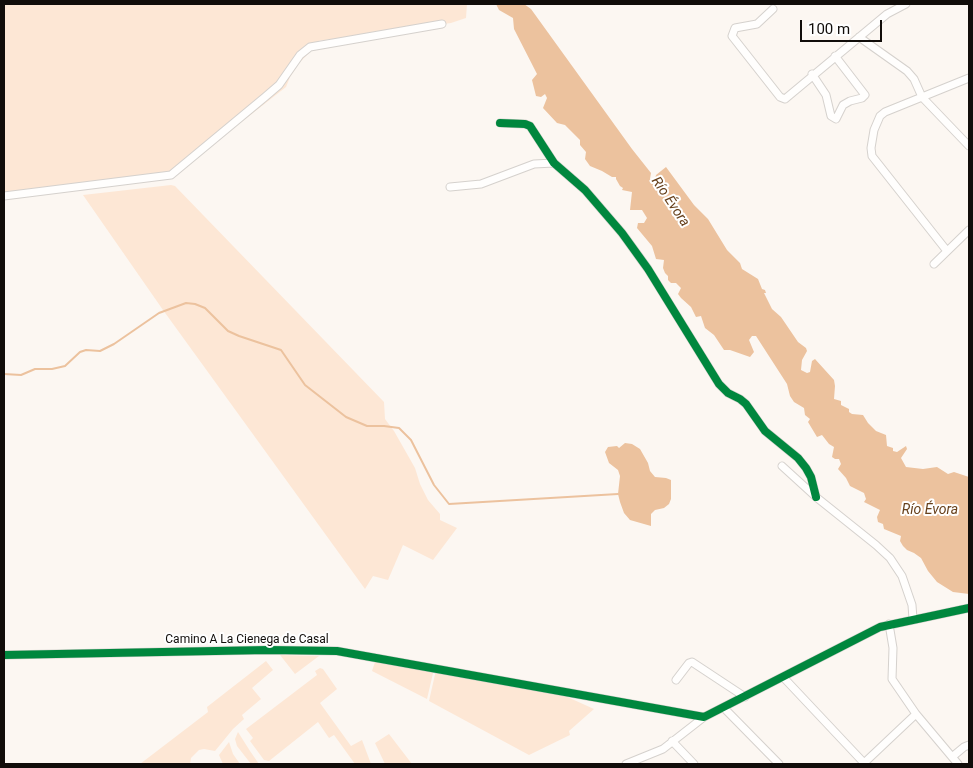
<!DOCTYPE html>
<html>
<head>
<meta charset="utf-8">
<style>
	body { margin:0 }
	#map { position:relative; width:973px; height:768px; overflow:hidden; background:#fcf7f2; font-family:Roboto,sans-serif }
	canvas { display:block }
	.frame { position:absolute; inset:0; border:5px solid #110d0a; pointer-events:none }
	.scale { position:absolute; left:800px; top:20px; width:82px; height:22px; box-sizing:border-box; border:2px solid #110d0a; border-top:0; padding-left:6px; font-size:15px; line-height:18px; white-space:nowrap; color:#110d0a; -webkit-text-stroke:4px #fff; paint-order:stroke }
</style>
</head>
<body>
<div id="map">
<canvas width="973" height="768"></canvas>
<div class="frame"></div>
<div class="scale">100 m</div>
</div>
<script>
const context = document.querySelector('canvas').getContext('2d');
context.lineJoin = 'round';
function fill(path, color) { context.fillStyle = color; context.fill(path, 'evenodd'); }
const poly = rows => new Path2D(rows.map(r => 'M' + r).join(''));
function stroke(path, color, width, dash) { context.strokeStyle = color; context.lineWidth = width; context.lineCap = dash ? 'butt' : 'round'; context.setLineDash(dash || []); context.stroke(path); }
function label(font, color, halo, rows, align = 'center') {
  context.font = font + ' Roboto,sans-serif'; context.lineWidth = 4; context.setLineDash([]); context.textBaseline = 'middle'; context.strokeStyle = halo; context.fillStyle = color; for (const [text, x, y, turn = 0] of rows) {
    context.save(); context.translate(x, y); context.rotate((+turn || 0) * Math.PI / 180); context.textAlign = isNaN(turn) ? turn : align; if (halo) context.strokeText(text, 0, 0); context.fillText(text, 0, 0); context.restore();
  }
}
const green = poly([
	[4,4,467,4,466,18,451,23,318,41,316,46,299,63,290,77,286,87,179,171,4,195],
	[171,185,175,186,384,402,385,419,394,431,415,468,420,484,428,500,440,514,440,520,457,528,433,560,403,545,388,580,373,576,365,589,163,310,83,195],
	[280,655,319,656,295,674],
	[376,659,434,669,427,699,372,671],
	[266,661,273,670,252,688,261,699,242,715,244,719,233,729,215,751,204,749,199,750,191,758,190,764,140,764,208,712,207,707],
	[320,668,323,669,337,689,320,703,351,746,362,740,371,764,355,764,334,735,329,738,318,722,269,761,264,760,250,741,253,738,246,729,317,675,315,671],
	[436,670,563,695,594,709,569,731,570,735,529,755,429,701],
	[238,732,250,751,259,764,251,764,237,746,235,739],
	[389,734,412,764,385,764,375,743],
	[229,742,233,754,240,764,223,764,219,755]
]);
const water = poly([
	[496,4,524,4,531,9,632,149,651,173,650,179,653,180,655,179,656,175,666,167,694,205,708,219,727,250,740,263,742,269,758,279,762,289,765,290,766,293,764,293,772,309,781,317,798,342,806,348,807,351,802,360,801,370,807,373,810,372,812,361,815,359,834,380,835,386,834,399,841,401,841,405,849,409,849,412,852,414,863,415,868,423,876,431,886,435,887,446,893,448,893,451,897,452,906,446,907,449,901,458,906,467,923,469,937,467,948,474,954,472,969,477,969,594,953,592,937,582,928,571,921,558,914,553,907,550,903,546,900,541,901,536,884,529,883,524,878,522,877,517,880,510,864,502,866,499,864,493,850,486,846,478,838,469,841,464,839,459,835,459,832,457,834,447,829,444,822,435,817,437,808,422,810,419,805,415,804,408,794,402,790,396,787,384,756,336,752,336,749,340,754,352,750,357,730,350,724,350,714,335,705,328,701,316,696,317,691,307,681,298,678,294,681,288,676,283,671,283,668,280,668,276,665,273,663,268,664,260,656,259,652,246,637,228,638,223,644,223,647,218,642,210,630,210,632,192,622,190,623,188,620,186,616,179,616,177,612,177,602,171,590,166,585,159,586,152,580,145,580,140,565,125,557,123,543,108,547,98,545,94,541,97,536,96,532,80,537,74,514,29,513,18,499,10],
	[625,443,632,444,640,449,648,463,650,471,655,477,666,478,671,480,671,499,669,504,664,508,655,510,651,514,651,526,630,520,624,513,620,502,618,494,620,476,618,470,609,463,605,452,608,447,617,446,619,448]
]);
const stream = poly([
	[4,374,21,375,35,369,52,369,65,366,80,352,86,350,100,351,114,344,159,313,186,303,195,304,205,308,228,331,239,336,281,350,305,385,346,417,367,426,384,426,399,428,411,440,434,485,449,504,618,494]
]);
const minor = poly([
	[773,9,757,24,735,28,732,36,780,97,785,99,887,14,906,4],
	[859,37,907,71,914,79,922,97,969,146],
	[812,74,826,95,831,116,836,119,843,105,850,101,862,98,865,95,835,56],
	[500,123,525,124,530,126,554,163,585,190,622,233,648,269,719,384,728,393,740,399,746,404,765,431,798,458,806,468,811,477,816,497],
	[450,187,481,184,534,164,554,163],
	[4,196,171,175,265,97,279,85,300,55,310,47,442,24],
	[947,251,872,156,871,148,874,130,880,116,885,112,969,78],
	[934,264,969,230],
	[782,466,816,497,876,545,890,558,902,576,912,605,913,619],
	[889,624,893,648,892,679,916,714,958,764],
	[4,655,268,650,337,651,704,717,880,627,969,608],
	[784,678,865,764],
	[676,680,689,663,692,662,745,697],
	[724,708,779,764],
	[672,741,694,764],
	[952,757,964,747,969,745],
	[626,764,663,749,704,717],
	[863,764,916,714]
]);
const cycleway = poly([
	[500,123,525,124,530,126,554,163,585,190,622,233,648,269,719,384,728,393,740,399,746,404,765,431,798,458,806,468,811,477,816,497],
	[4,655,268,650,337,651,704,717,880,627,969,608]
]);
const streetNames = [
	["Camino A La Cienega de Casal",247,640]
];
const waterNames = [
	["Río Évora",670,202,56],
	["Río Évora",930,510]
];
fill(green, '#fde7d5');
fill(water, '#ecc29e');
stroke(stream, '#ecc29e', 2);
stroke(minor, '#d5d1cd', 9);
stroke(minor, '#fffefd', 7);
stroke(cycleway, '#00873e', 8);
label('12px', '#110d0a', '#fff', streetNames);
label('italic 14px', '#67401b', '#fff', waterNames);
</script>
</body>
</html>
